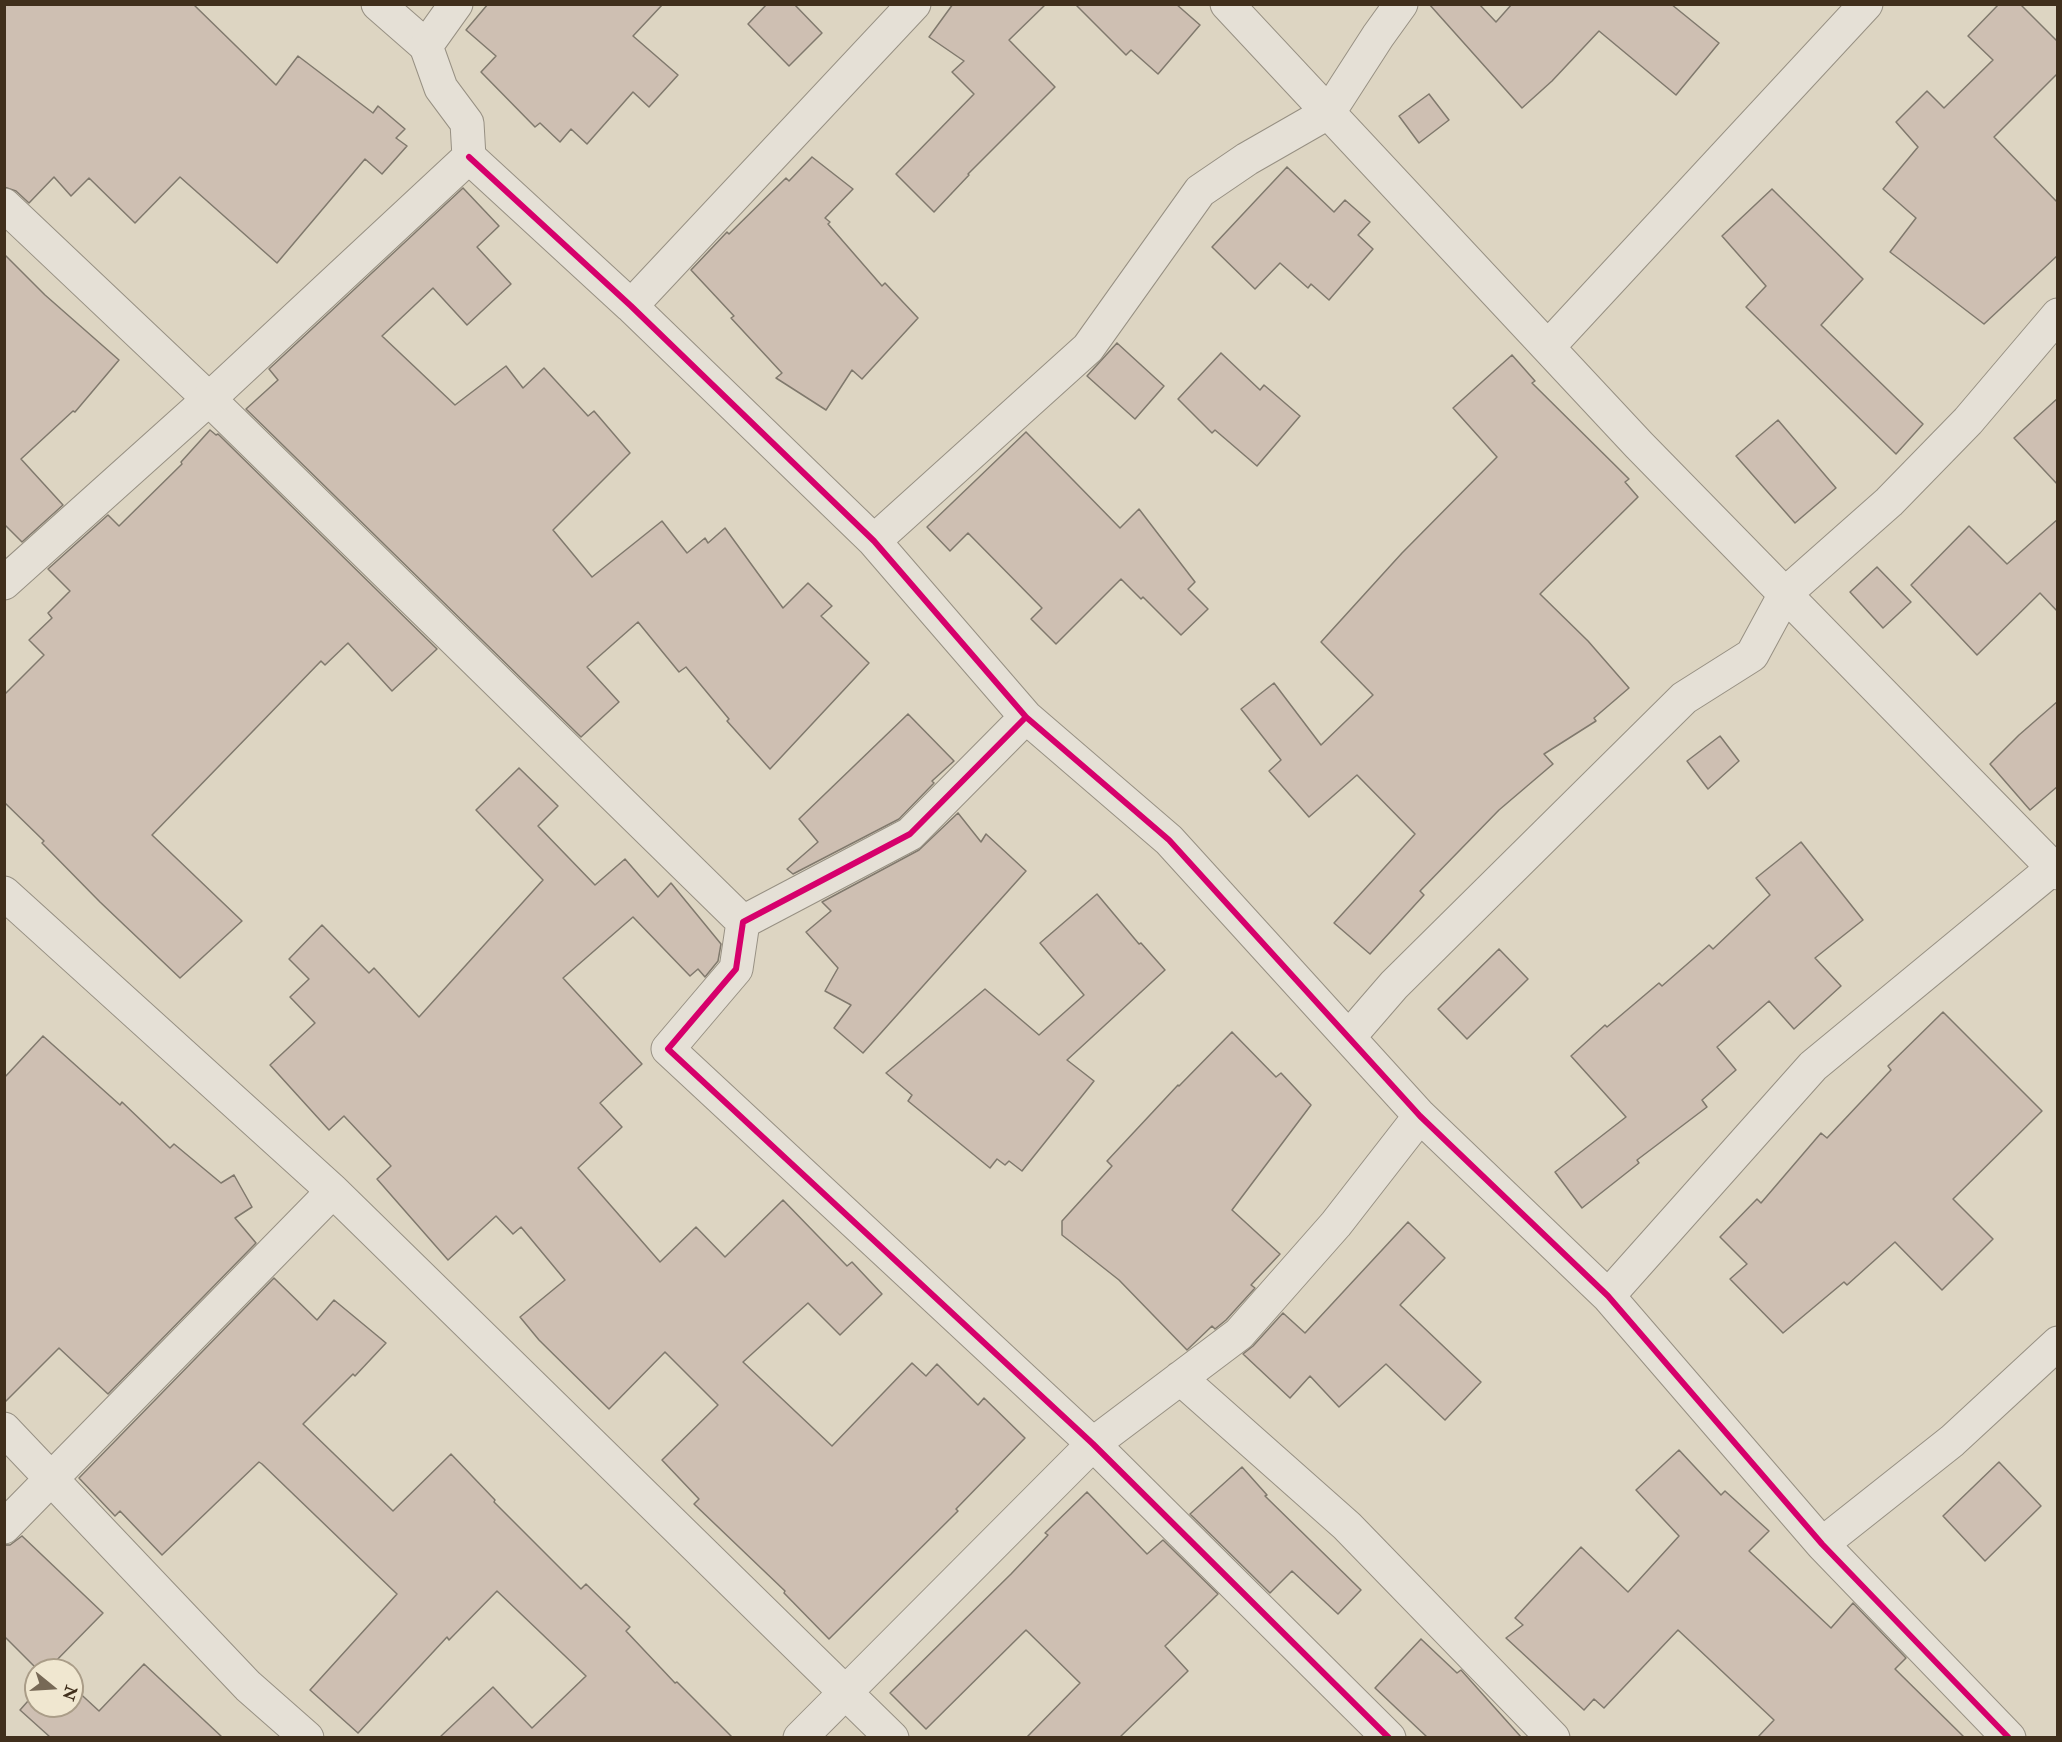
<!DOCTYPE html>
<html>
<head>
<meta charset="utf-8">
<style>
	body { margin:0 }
	#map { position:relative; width:2062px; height:1742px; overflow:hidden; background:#ddd5c2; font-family:"IM FELL Double Pica",serif }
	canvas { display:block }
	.frame { position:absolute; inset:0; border:6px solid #402f1c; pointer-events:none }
	.north { position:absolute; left:24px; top:1658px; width:60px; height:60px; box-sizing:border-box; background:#f0e7d0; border:2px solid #aa9d88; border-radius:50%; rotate:108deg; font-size:16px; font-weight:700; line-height:24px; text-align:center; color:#402f1c }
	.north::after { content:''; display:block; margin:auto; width:21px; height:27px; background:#776956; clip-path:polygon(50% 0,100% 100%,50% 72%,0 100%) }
</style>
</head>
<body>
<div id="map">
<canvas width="2062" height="1742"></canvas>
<div class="frame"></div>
<div class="north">N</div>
</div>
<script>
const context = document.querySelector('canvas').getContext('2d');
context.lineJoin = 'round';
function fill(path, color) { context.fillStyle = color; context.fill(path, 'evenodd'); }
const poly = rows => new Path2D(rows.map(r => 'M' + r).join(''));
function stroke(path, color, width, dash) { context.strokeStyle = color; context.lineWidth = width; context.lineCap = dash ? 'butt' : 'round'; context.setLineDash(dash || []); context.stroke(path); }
const building = poly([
	[4,4,193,4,276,85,298,56,373,113,378,106,405,129,396,138,407,146,382,174,365,159,277,263,180,177,135,223,89,178,71,196,54,177,29,203,16,191,4,187,4,4],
	[488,4,663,4,633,36,678,75,649,107,633,92,587,144,571,129,560,142,540,123,535,127,481,72,496,56,466,30,488,4],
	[767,4,794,4,822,33,789,66,748,24,767,4],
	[953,4,1046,4,1009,40,1055,87,968,174,969,175,934,212,896,174,974,94,952,72,964,61,929,37,953,4],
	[1075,4,1176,4,1200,25,1158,74,1131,50,1126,55,1075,4],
	[1429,4,1479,4,1496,22,1512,4,1671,4,1719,43,1676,95,1599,31,1552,81,1522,108,1429,4],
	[1999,4,2020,4,2058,42,2058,73,1994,137,2058,203,2058,255,1984,324,1890,252,1916,218,1883,189,1918,147,1896,122,1927,91,1944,108,1993,60,1968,36,1999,4],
	[1429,94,1449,120,1419,143,1399,116,1429,94],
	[812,157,853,189,825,218,830,222,828,224,882,286,885,283,918,318,862,379,852,370,826,410,776,378,782,373,731,318,734,316,691,270,727,232,729,234,786,178,789,181,812,157],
	[1287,167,1334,212,1345,200,1370,222,1358,235,1373,249,1329,300,1311,284,1308,288,1280,263,1255,289,1212,247,1287,167],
	[463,188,499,226,477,247,511,284,467,325,433,288,382,336,455,405,506,366,523,388,544,368,588,416,594,411,630,453,553,530,592,577,662,521,687,553,705,538,708,543,725,528,783,608,808,583,832,606,821,616,869,663,770,769,727,721,729,719,686,667,679,672,638,622,587,667,619,702,581,737,246,409,278,380,269,369,463,188],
	[1772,189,1863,279,1821,325,1923,424,1896,454,1746,307,1766,286,1722,236,1772,189],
	[4,254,45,295,119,360,75,412,73,411,21,459,63,505,22,542,4,524,4,254],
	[1117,343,1164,386,1135,419,1087,376,1117,343],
	[1221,353,1260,390,1264,385,1300,416,1257,466,1215,430,1212,433,1178,399,1221,353],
	[1512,355,1535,381,1532,383,1629,479,1625,482,1638,497,1540,594,1588,641,1629,688,1594,718,1596,721,1544,754,1553,764,1499,810,1420,891,1424,895,1370,954,1334,923,1415,834,1357,775,1309,817,1269,771,1281,760,1241,709,1274,683,1321,745,1373,695,1321,642,1402,553,1497,457,1453,408,1512,355],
	[2058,398,2058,485,2014,438,2058,398],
	[1778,420,1836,488,1795,523,1736,456,1778,420],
	[210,430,216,435,218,434,437,649,392,691,348,643,325,665,321,661,152,835,242,921,180,978,100,902,42,843,44,841,4,802,4,695,44,655,29,640,52,618,48,613,70,591,48,569,108,515,119,526,182,464,181,462,210,430],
	[1026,432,1120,528,1139,509,1195,582,1188,589,1208,609,1181,635,1143,597,1141,599,1121,579,1056,644,1031,619,1042,608,968,533,950,551,927,527,1026,432],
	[2058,519,2058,612,2040,593,1977,655,1911,585,1969,526,2007,564,2058,519],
	[1877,567,1911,602,1883,628,1850,592,1877,567],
	[2058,701,2058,786,2030,810,1990,764,2019,735,2058,701],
	[908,714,954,761,932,781,934,783,899,819,793,874,787,869,818,842,799,819,908,714],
	[1720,736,1739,761,1708,789,1687,761,1720,736],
	[519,768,558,806,538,826,595,885,625,859,658,897,671,883,721,944,718,961,705,977,698,969,690,976,633,917,563,978,642,1064,600,1103,622,1127,578,1168,660,1262,696,1227,725,1257,783,1200,847,1266,852,1262,882,1294,840,1335,808,1303,743,1362,832,1446,912,1363,926,1376,937,1364,978,1405,984,1398,1025,1438,956,1509,958,1511,829,1639,784,1593,785,1591,694,1504,699,1499,662,1460,718,1405,665,1352,609,1409,539,1340,520,1317,565,1280,521,1227,513,1234,496,1216,448,1260,377,1179,391,1166,344,1116,329,1130,270,1065,315,1023,290,997,309,979,289,959,322,925,369,973,374,968,419,1017,543,880,476,810,519,768],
	[958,813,981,842,986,834,1026,871,863,1053,834,1028,851,1005,825,991,838,968,806,932,831,911,822,902,919,850,958,813],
	[1801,842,1863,920,1815,958,1841,986,1794,1029,1769,1001,1717,1047,1736,1070,1702,1100,1707,1107,1637,1160,1639,1163,1582,1208,1555,1172,1626,1117,1571,1056,1605,1025,1607,1027,1659,983,1662,986,1709,945,1713,949,1770,895,1756,878,1801,842],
	[1097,894,1139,944,1141,943,1165,970,1067,1060,1094,1081,1022,1171,1009,1161,1005,1165,997,1159,990,1168,908,1101,912,1095,886,1073,985,989,1039,1035,1084,995,1040,943,1097,894],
	[1499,949,1528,979,1467,1039,1438,1009,1499,949],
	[1943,1012,2042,1111,1953,1199,1993,1239,1942,1290,1895,1242,1847,1285,1844,1282,1783,1333,1730,1279,1747,1264,1720,1237,1757,1199,1761,1203,1821,1133,1827,1138,1891,1070,1888,1066,1943,1012],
	[1232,1032,1276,1077,1281,1073,1311,1105,1232,1210,1280,1254,1251,1285,1255,1288,1226,1320,1215,1329,1212,1326,1187,1350,1119,1280,1062,1235,1062,1221,1112,1166,1107,1161,1178,1085,1179,1086,1232,1032],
	[43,1036,120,1105,122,1102,170,1148,174,1144,221,1183,234,1175,252,1207,235,1218,256,1243,108,1394,59,1348,4,1403,4,1078,43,1036],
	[1408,1222,1445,1258,1400,1305,1481,1382,1445,1420,1386,1364,1339,1407,1310,1376,1290,1398,1243,1354,1253,1346,1283,1313,1305,1333,1408,1222],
	[274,1278,317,1320,334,1300,386,1343,355,1376,353,1374,303,1424,393,1511,451,1454,495,1500,494,1502,581,1589,586,1584,630,1627,626,1631,675,1683,677,1682,732,1737,440,1737,493,1687,532,1728,586,1676,497,1591,449,1640,447,1637,358,1733,310,1690,397,1594,262,1464,259,1462,162,1555,120,1511,115,1516,79,1478,274,1278],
	[1679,1450,1721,1495,1725,1491,1769,1531,1749,1551,1831,1628,1853,1603,1906,1658,1895,1669,1964,1737,1758,1737,1774,1720,1678,1630,1604,1708,1594,1699,1584,1710,1506,1638,1523,1625,1515,1618,1581,1547,1628,1592,1679,1536,1636,1490,1679,1450],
	[1999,1462,2041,1506,1985,1561,1943,1516,1999,1462],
	[1242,1467,1267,1495,1265,1496,1361,1590,1338,1614,1292,1571,1270,1593,1190,1514,1242,1467],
	[1087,1492,1147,1554,1163,1540,1218,1594,1165,1646,1188,1671,1120,1737,1027,1737,1080,1683,1026,1630,926,1729,890,1693,1011,1574,1048,1535,1045,1533,1087,1492],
	[22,1536,103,1613,47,1670,38,1670,4,1636,4,1545,10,1545,22,1536],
	[1421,1639,1457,1673,1461,1670,1521,1737,1427,1737,1375,1688,1421,1639],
	[144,1664,222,1737,50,1737,20,1710,36,1692,36,1706,72,1706,72,1686,99,1711,144,1664]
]);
const minor = poly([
	[378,4,426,46],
	[1227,4,1639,445,2058,873],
	[469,157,631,306,874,541,1026,717,1169,840,1420,1116,1608,1296,1822,1544,2009,1738],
	[4,205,209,399,743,922],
	[631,306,914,4],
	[1548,347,1866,4],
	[874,541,1088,348,1200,191,1247,159,1329,112,1378,36,1401,4],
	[1026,717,910,834,743,922,736,969,668,1049,1093,1444,1389,1738],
	[4,893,333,1191,892,1738],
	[1349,1037,1394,985,1684,698,1752,655,1785,594,1889,502,1968,421,2058,315],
	[1608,1296,1813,1066,2058,864],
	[1180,1378,1347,1526,1553,1738],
	[4,1429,248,1686,307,1738],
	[4,1527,333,1191],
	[1822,1544,1952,1441,2058,1343],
	[800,1738,1093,1444,1239,1334,1336,1224,1420,1116]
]);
const tertiary = poly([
	[4,583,209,399,469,157,467,123,441,88,426,46,456,4]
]);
const cycleway = poly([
	[469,157,631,306,874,541,1026,717,1169,840,1420,1116,1608,1296,1822,1544,2009,1738],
	[1026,717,910,834,743,922,736,969,668,1049,1093,1444,1389,1738]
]);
fill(building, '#cebfb2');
stroke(building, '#80796d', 1.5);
stroke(minor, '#979083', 35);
stroke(tertiary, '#979083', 35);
stroke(minor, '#e5e0d6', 33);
stroke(tertiary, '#e5e0d6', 33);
stroke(cycleway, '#d6006c', 6);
</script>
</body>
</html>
